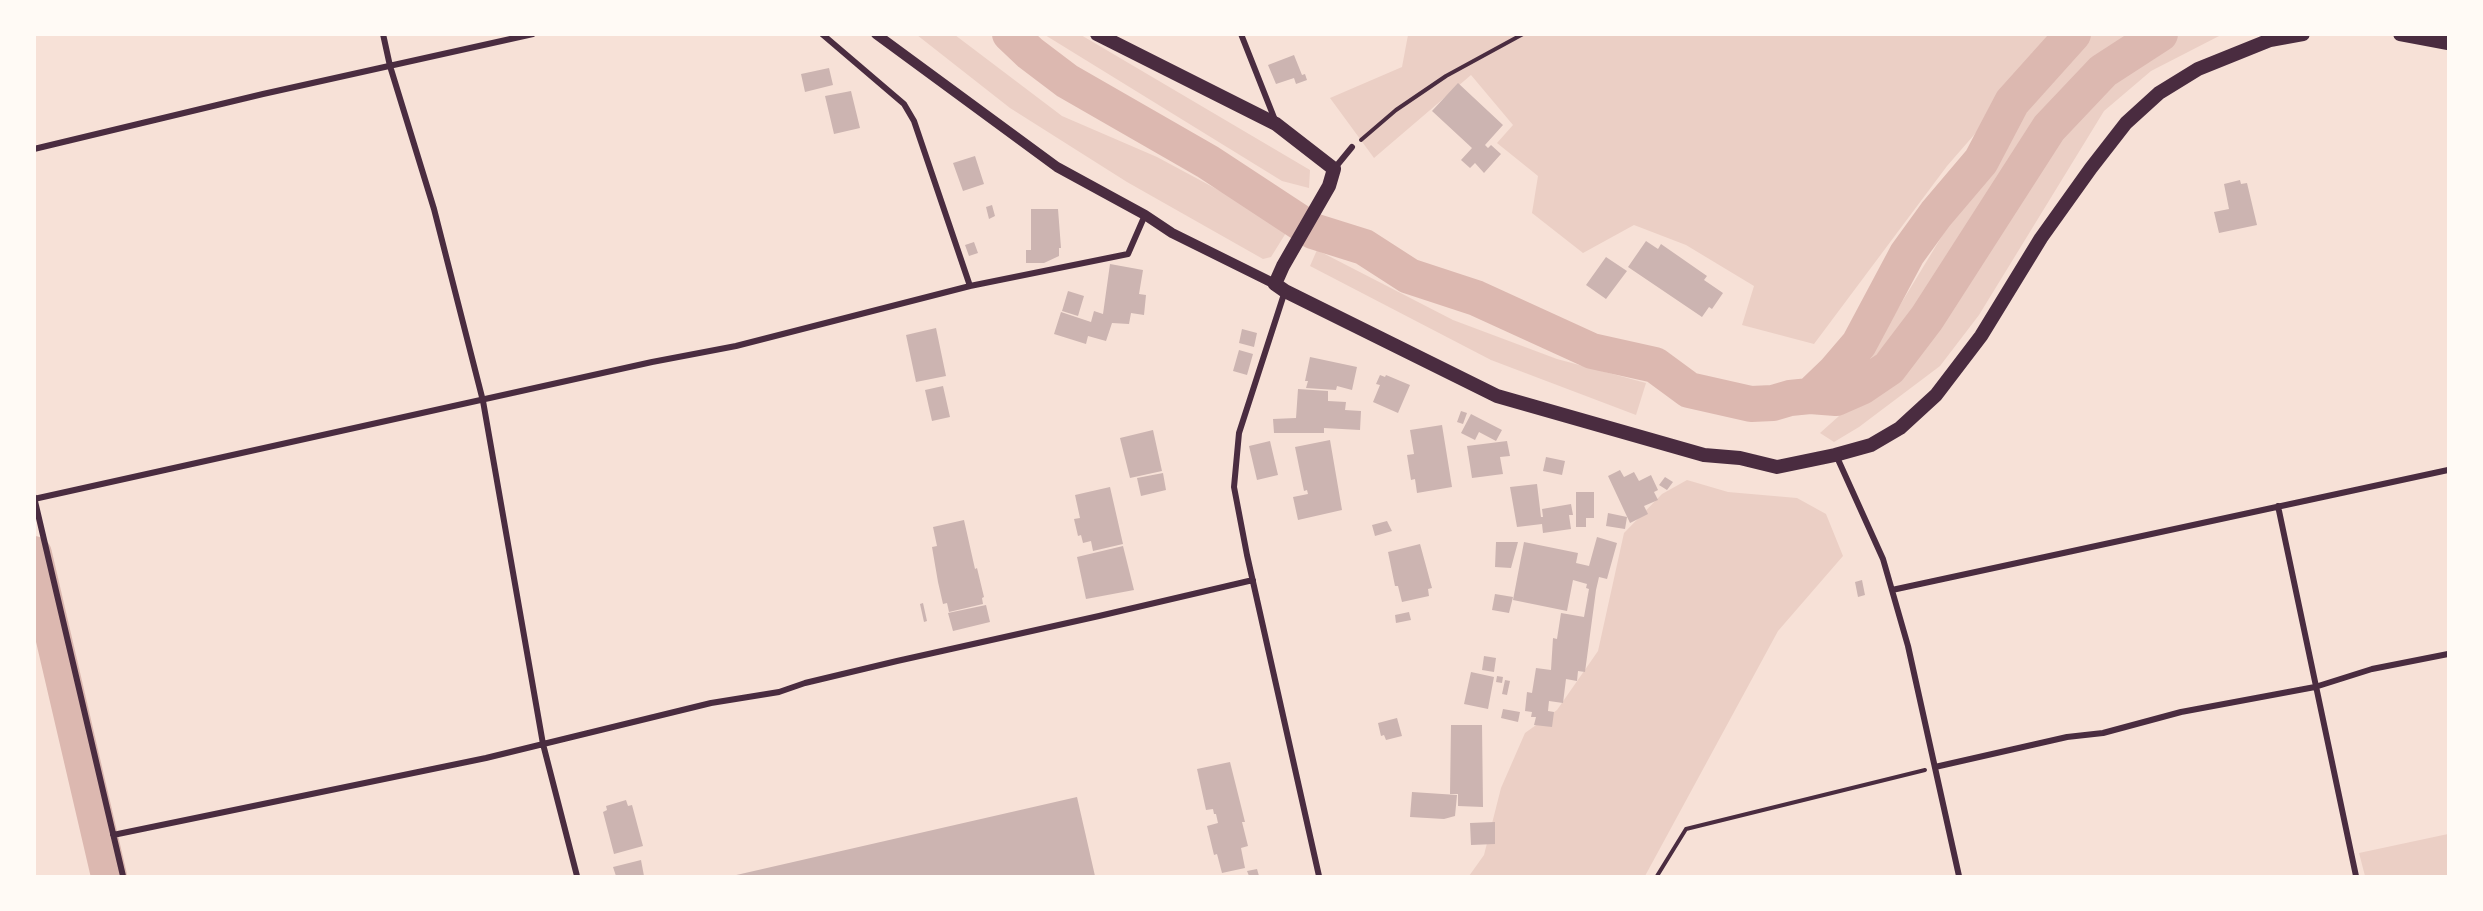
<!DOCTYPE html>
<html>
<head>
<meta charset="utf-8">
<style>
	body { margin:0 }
	#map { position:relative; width:2483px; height:911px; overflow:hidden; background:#f7e1d7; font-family:Figtree,sans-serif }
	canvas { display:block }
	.frame { position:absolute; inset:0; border:36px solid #fffaf5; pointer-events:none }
</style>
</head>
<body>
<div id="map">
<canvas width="2483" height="911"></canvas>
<div class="frame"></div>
</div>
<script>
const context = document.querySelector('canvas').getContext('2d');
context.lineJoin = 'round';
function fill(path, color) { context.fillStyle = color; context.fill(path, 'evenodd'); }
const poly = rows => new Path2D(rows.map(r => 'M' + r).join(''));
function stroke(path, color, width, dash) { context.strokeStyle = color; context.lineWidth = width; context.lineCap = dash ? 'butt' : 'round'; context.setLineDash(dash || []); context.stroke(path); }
const green = poly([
	[2086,34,2137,35,2099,63,2039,125,1970,233,1917,310,1857,376,2030,91],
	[917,35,955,35,1062,116,1157,157,1289,228,1271,257,1263,259,1127,182,1010,108],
	[1045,35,1081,35,1310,170,1309,188,1282,181],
	[1408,35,2061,35,1947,166,1814,344,1742,325,1754,286,1686,245,1634,225,1583,253,1532,213,1538,176,1497,143,1513,125,1471,75,1374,158,1330,98,1402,67],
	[2176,35,2221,35,2151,71,2104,111,1979,315,1940,366,1859,427,1834,442,1820,433,1887,373,1953,299,2053,150,2101,91,2152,48],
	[1317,250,1453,320,1557,359,1646,383,1636,415,1491,360,1310,266],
	[1687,480,1728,492,1797,498,1826,514,1843,556,1778,631,1645,876,1469,876,1484,855,1501,788,1525,733,1557,710,1598,651,1624,533,1662,494],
	[2448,834,2448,876,2365,876,2359,853]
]);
const river = poly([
	[1010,34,1030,53,1067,81,1208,162,1313,231,1364,247,1409,276,1476,298,1592,351,1655,365,1689,390,1751,404,1773,403,1790,398,1810,396,1836,398,1861,387,1889,368,1927,318,2049,128,2103,71,2160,34],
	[1810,396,1835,372,1859,344,1907,254,1936,214,1981,161,2012,102,2073,34],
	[34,554,109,876]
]);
const building = poly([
	[1294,55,1302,75,1305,74,1307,80,1296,84,1294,78,1276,84,1268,65],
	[829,68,833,85,805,92,801,74],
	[1458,83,1503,125,1485,145,1488,148,1491,145,1501,154,1484,173,1475,163,1470,168,1461,160,1472,148,1432,111],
	[851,91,860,128,834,134,825,96],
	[975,156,984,184,963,191,953,163],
	[2240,180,2241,184,2247,183,2257,225,2219,233,2214,212,2229,209,2224,184],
	[992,205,995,216,989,219,986,207],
	[1031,209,1058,209,1061,248,1059,248,1059,256,1044,263,1026,263,1026,250,1031,250],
	[1646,241,1658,249,1661,244,1707,276,1704,280,1723,293,1712,309,1709,307,1702,317,1628,267],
	[974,242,978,253,969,256,965,245],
	[1606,257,1627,271,1606,299,1586,285],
	[1110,264,1143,270,1139,294,1146,295,1144,315,1131,313,1129,324,1112,323,1106,341,1088,336,1086,344,1054,334,1061,312,1091,322,1094,311,1103,314],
	[1068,291,1084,296,1078,316,1062,311],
	[936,328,946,376,916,382,906,335],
	[1242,329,1257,333,1254,347,1239,343],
	[1239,350,1253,354,1247,375,1233,371],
	[1310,357,1357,367,1352,390,1337,386,1336,390,1306,388,1308,381,1305,381],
	[1380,375,1385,377,1386,375,1410,385,1398,413,1373,402,1380,385,1376,384],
	[943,386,950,417,932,421,925,390],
	[1298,389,1328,391,1328,401,1346,402,1345,410,1361,411,1360,430,1324,428,1324,433,1274,433,1273,419,1296,418],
	[1461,411,1467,413,1463,424,1457,422],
	[1471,414,1502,430,1496,441,1479,432,1475,440,1461,433],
	[1442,425,1452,487,1417,493,1415,479,1411,480,1407,455,1414,454,1410,430],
	[1153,430,1162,471,1130,478,1120,438],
	[1330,440,1342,510,1298,520,1293,497,1308,494,1307,490,1304,491,1295,447],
	[1270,441,1278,475,1257,480,1249,446],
	[1507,441,1510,456,1500,457,1503,474,1472,478,1467,446],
	[1546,457,1565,461,1562,475,1543,471],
	[1620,470,1624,477,1634,472,1639,481,1651,475,1658,490,1654,492,1658,500,1644,506,1648,514,1630,523,1608,476],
	[1163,473,1166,490,1141,496,1137,478],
	[1665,477,1673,482,1667,490,1659,485],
	[1537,484,1541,517,1543,517,1542,509,1571,504,1573,515,1569,515,1571,529,1543,533,1542,524,1517,527,1510,487],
	[1110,487,1123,544,1093,551,1091,541,1083,543,1081,535,1078,536,1074,519,1080,518,1075,495],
	[1576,492,1594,492,1594,518,1586,518,1586,527,1576,527],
	[1608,513,1627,517,1625,529,1606,526],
	[964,520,975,569,977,568,984,597,982,598,983,604,949,612,947,603,943,604,938,582,932,547,937,546,933,527],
	[1387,521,1392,531,1375,536,1372,525],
	[1597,537,1617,543,1607,579,1599,577,1596,590,1585,672,1578,671,1577,681,1566,679,1563,703,1549,701,1548,711,1554,712,1552,727,1534,725,1536,717,1531,717,1532,712,1525,711,1527,692,1532,693,1536,668,1551,670,1553,638,1557,639,1561,613,1584,617,1589,589,1586,588,1587,584,1573,580,1567,611,1513,600,1524,542,1578,553,1576,563,1589,566],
	[1496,542,1518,542,1511,568,1495,567],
	[1420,544,1432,588,1428,589,1429,596,1402,602,1398,586,1395,586,1388,552],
	[1123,546,1134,590,1086,599,1077,557],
	[1862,580,1865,595,1858,597,1855,582],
	[1495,594,1513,597,1509,613,1492,610],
	[923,603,927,621,924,622,920,604],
	[986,605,990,622,953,631,948,613],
	[1409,612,1411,620,1396,623,1395,615],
	[1484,656,1496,658,1494,672,1482,670],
	[1471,672,1494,677,1488,709,1464,704],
	[1497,676,1503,677,1502,683,1496,682],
	[1505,680,1510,681,1507,695,1502,694],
	[1503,709,1520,712,1518,722,1501,718],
	[1397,718,1402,736,1386,740,1384,735,1381,736,1378,723],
	[1451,725,1482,725,1483,807,1458,806,1458,794,1450,794],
	[1230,762,1245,822,1242,822,1248,846,1241,848,1245,868,1222,873,1217,854,1214,855,1207,826,1218,823,1216,814,1214,814,1213,809,1206,810,1197,769],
	[1412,792,1457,795,1455,816,1444,819,1410,817],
	[1077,797,1095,876,732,876],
	[626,800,628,806,632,805,643,846,614,854,603,812,607,810,606,806],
	[1495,822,1495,844,1471,845,1470,823],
	[641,860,644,876,616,876,613,867],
	[1257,869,1259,876,1249,876,1247,871]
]);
const path = poly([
	[1361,140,1396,110,1446,76,1523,34],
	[1657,876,1686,829,1925,770]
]);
const minor = poly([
	[383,34,390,66,434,209,483,401,543,744,577,876],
	[822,34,904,104,914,121,970,286],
	[1241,34,1275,120],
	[34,149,263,94,533,34],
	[1334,169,1352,147],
	[1285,291,1239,433,1234,487,1247,555,1319,876],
	[1836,455,1883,559,1908,646,1959,876],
	[34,497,123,876],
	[34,499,652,362,736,346,970,286,1128,254,1145,215],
	[2278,506,2356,876],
	[1892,590,2448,470],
	[1935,767,2067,737,2103,733,2181,712,2315,687,2372,669,2448,654],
	[113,835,486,758,711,703,779,692,805,683,897,661,1099,616,1253,580]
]);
const tertiary = poly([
	[876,34,1057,167,1145,215,1172,233,1275,284]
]);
const primary = poly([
	[1097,34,1276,124,1334,169,1329,186,1283,266,1275,284,1285,291,1497,396,1704,455,1740,458,1777,467,1835,455,1871,445,1900,428,1936,395,1981,336,2041,238,2091,168,2126,123,2159,93,2198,69,2270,40,2303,34],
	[2400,34,2448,43]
]);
fill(green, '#ebcfc5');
stroke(river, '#dcb8b0', 36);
fill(building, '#ccb4b1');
stroke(path, '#4a2c40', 4);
stroke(minor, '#4a2c40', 6);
stroke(tertiary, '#4a2c40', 10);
stroke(primary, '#4a2c40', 14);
</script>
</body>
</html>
